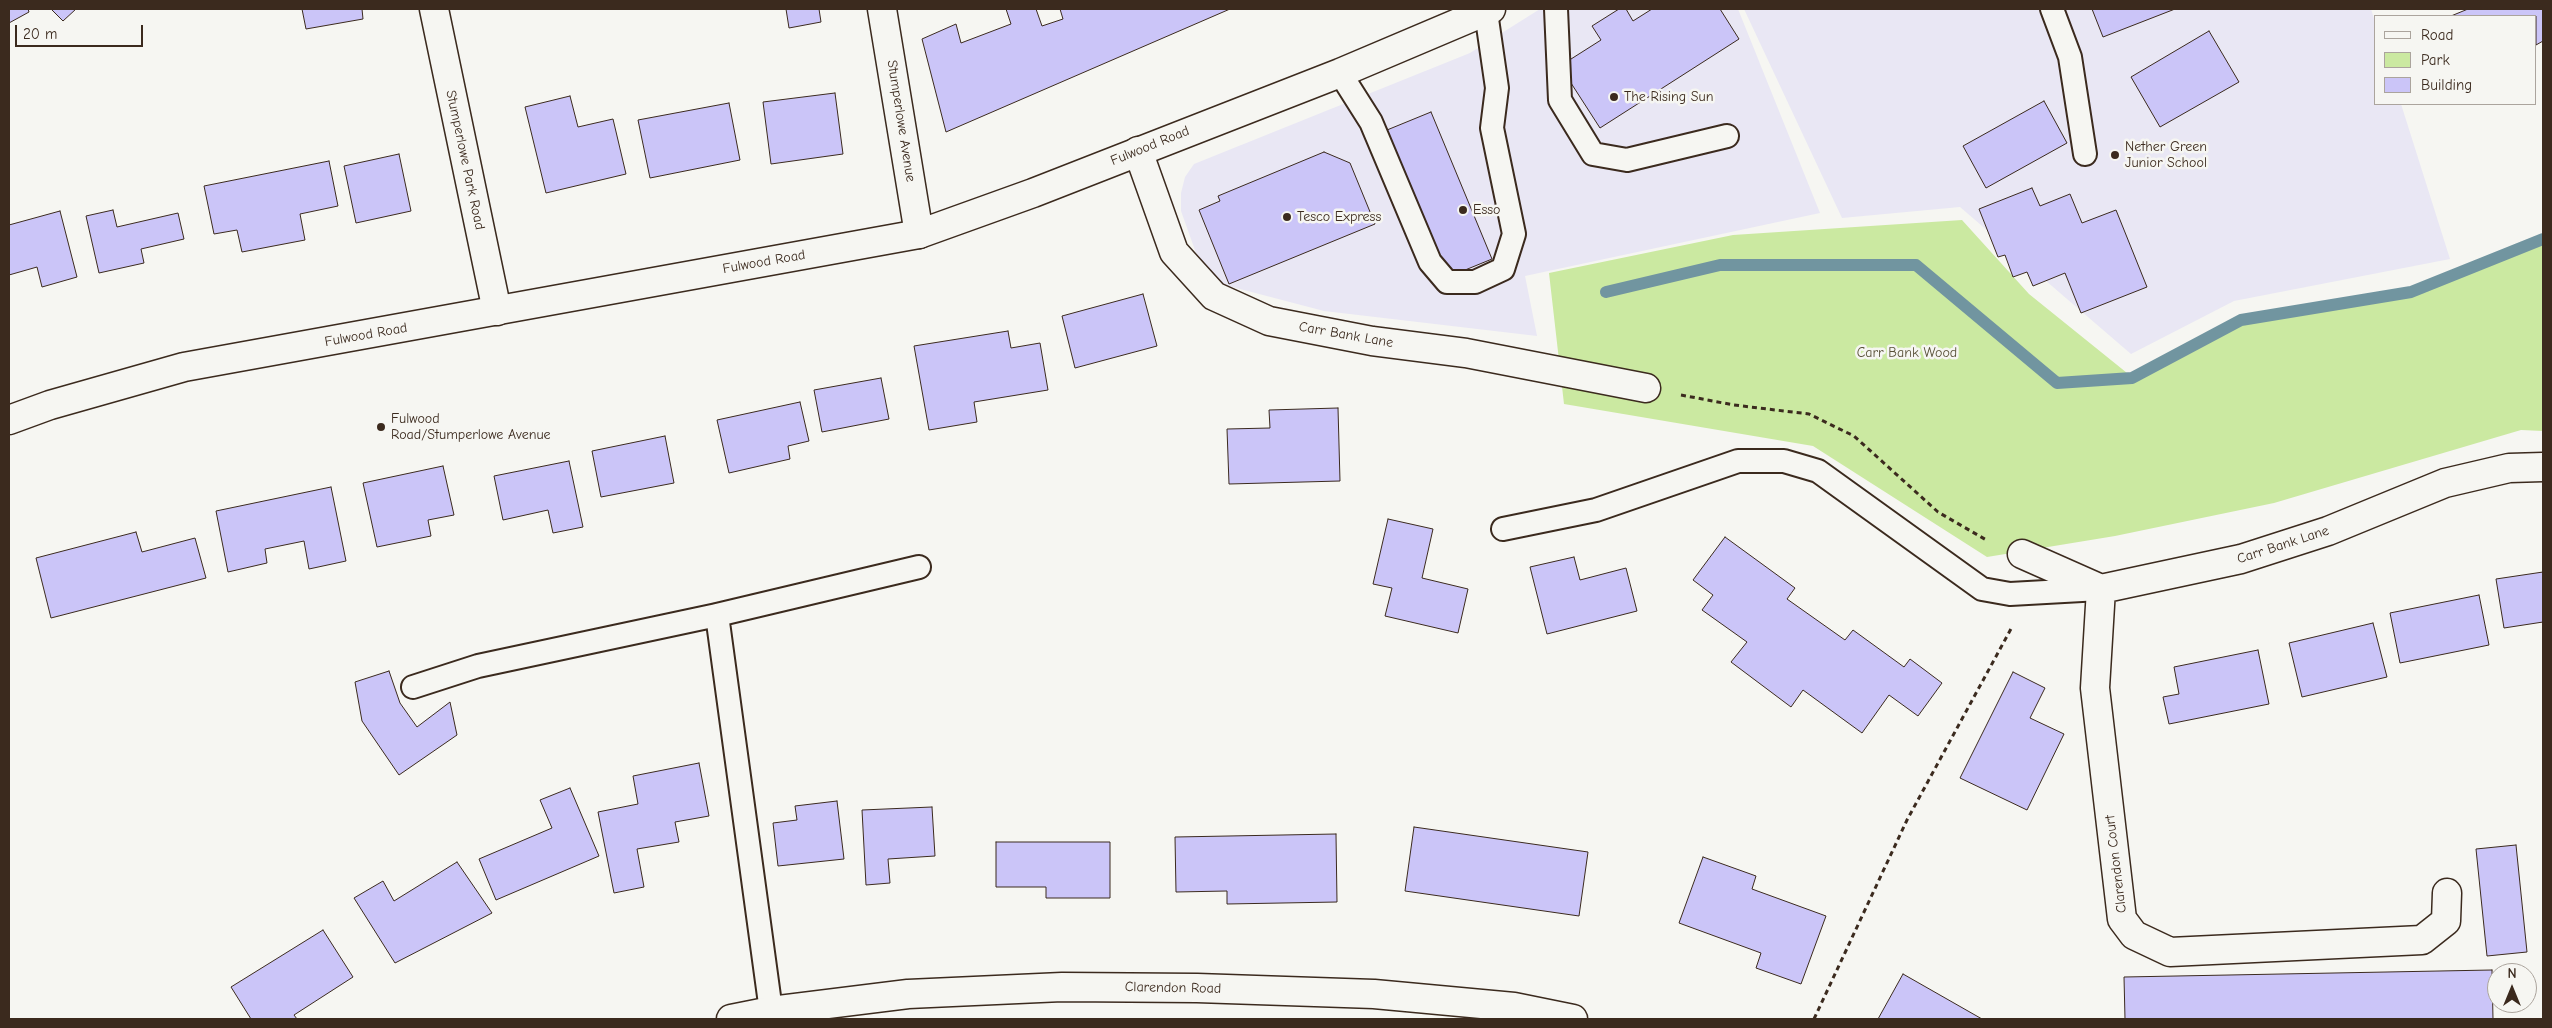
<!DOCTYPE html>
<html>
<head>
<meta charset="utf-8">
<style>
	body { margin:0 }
	#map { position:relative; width:2552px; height:1028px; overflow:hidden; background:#f6f6f2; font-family:"Comic Neue",sans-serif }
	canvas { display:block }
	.frame { position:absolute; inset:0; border:10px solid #3b2a1e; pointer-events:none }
	.legend { position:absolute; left:2374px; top:15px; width:162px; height:90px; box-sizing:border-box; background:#f6f6f2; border:1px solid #aba49d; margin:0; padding:6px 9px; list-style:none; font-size:15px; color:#3b2a1e }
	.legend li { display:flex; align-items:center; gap:10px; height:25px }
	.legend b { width:25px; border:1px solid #aba49d }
	.north { position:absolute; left:2487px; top:963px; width:50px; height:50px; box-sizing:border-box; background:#f6f6f2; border:1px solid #aba49d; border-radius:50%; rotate:0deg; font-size:14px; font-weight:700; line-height:20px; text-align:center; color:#3b2a1e }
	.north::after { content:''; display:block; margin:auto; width:18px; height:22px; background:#3b2a1e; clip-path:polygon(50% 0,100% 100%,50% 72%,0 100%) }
	.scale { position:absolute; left:15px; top:25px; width:128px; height:22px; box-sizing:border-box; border:2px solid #3b2a1e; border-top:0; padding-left:6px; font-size:15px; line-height:18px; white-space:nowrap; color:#3b2a1e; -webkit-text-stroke:4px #f6f6f2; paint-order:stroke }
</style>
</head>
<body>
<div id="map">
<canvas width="2552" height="1028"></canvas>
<div class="frame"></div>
<ul class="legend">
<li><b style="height:6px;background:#f6f6f2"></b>Road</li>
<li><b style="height:14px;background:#cbe9a1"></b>Park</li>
<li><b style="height:14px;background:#cbc5f8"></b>Building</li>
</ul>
<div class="north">N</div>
<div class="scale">20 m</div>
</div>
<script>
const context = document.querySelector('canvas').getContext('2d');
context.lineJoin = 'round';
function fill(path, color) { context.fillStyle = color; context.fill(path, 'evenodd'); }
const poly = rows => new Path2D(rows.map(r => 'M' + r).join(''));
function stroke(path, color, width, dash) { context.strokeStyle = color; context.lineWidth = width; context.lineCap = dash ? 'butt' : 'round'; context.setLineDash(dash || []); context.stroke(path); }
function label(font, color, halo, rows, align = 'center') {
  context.font = font + ' "Comic Neue",sans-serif'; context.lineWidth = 5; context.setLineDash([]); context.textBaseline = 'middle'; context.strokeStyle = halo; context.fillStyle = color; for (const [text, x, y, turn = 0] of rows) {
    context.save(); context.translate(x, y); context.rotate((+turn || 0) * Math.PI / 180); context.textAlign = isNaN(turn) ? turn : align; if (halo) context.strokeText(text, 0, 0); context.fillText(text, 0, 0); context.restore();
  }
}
const built = poly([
	[1540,9,1738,9,1820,213,1525,276,1537,336,1324,311,1221,284,1196,253,1181,211,1181,193,1185,177,1194,164,1470,53],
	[1744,9,2371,9,2376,25,2376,104,2401,104,2450,259,2234,301,2131,354,1960,207,1842,218]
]);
const green = poly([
	[1962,220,2029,294,2132,377,2241,320,2411,292,2543,239,2543,431,2521,430,2274,503,2115,536,1987,557,1813,446,1564,404,1549,273,1733,235]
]);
const stream = poly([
	[1606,292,1720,265,1916,265,2057,383,2132,378,2241,320,2411,292,2543,239]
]);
const building = poly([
	[9,9,28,9,29,12,9,23,9,9],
	[51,9,76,9,63,21,51,9],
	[302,9,362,9,363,19,306,29,302,9],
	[786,9,819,9,821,22,789,28,786,9],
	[1006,9,1036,9,1042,26,1063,19,1060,9,1230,9,946,132,922,39,956,24,961,43,1011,24,1006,9],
	[1619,9,1626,9,1633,21,1652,9,1720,9,1739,39,1600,128,1560,66,1601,40,1592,26,1619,9],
	[2092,9,2175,9,2103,37,2092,9],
	[2468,9,2543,9,2543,41,2536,45,2536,16,2451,16,2468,9],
	[2209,31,2239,82,2160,127,2131,77,2209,31],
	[835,93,843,154,771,164,763,102,835,93],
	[570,96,578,127,613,119,626,174,546,193,525,107,570,96],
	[2044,101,2067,143,1986,188,1963,146,2044,101],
	[729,103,740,160,650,178,638,120,729,103],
	[1431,112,1492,259,1448,277,1387,130,1431,112],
	[1324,152,1350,163,1375,224,1229,284,1199,210,1220,201,1218,196,1324,152],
	[399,154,411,211,356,223,344,166,399,154],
	[329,161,338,206,300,214,305,240,242,252,237,230,214,234,204,186,329,161],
	[2032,188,2040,206,2070,194,2082,223,2116,210,2147,287,2081,313,2065,273,2033,286,2027,272,2013,277,2005,255,1998,257,1979,209,2032,188],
	[113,210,117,227,178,213,184,239,141,249,144,263,99,273,86,216,113,210],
	[60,211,77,277,42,287,37,267,9,275,9,225,60,211],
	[1143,294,1157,346,1075,368,1062,316,1143,294],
	[1008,331,1011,348,1040,343,1048,390,974,402,977,422,929,430,914,346,1008,331],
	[881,378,889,419,822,432,814,390,881,378],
	[800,402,809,441,788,446,790,459,729,473,717,420,800,402],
	[1338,408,1340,481,1229,484,1227,429,1270,428,1269,410,1338,408],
	[665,436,674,483,601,497,592,451,665,436],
	[569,461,583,527,553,533,548,510,503,520,494,476,569,461],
	[443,466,454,515,428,520,431,536,377,547,363,483,443,466],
	[331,487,346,561,309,569,304,541,265,549,267,563,228,572,216,511,331,487],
	[1388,519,1433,529,1422,578,1468,589,1458,633,1385,616,1392,588,1373,584,1388,519],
	[136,532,142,552,195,538,206,578,51,618,36,558,136,532],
	[1725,537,1795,588,1787,599,1845,640,1853,630,1904,667,1910,659,1942,683,1918,716,1889,695,1862,733,1803,690,1791,707,1731,662,1747,642,1702,610,1713,595,1693,580,1725,537],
	[1574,557,1580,580,1626,568,1637,611,1547,634,1530,567,1574,557],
	[2543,572,2543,622,2504,628,2496,579,2543,572],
	[2479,595,2489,645,2400,663,2390,613,2479,595],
	[2373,623,2387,677,2302,697,2289,643,2373,623],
	[2258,650,2269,704,2169,724,2163,697,2179,694,2174,667,2258,650],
	[389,671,400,703,417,727,450,702,457,735,399,775,362,721,355,682,389,671],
	[2013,672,2045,688,2030,718,2064,734,2027,810,1960,778,2013,672],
	[699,763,709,816,675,822,679,842,637,849,644,887,614,893,598,812,638,804,633,776,699,763],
	[570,788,599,856,496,900,479,859,552,828,540,800,570,788],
	[837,801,844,859,778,866,773,823,797,820,795,806,837,801],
	[932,807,935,856,888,859,890,883,866,885,862,810,932,807],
	[1414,827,1588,852,1579,916,1405,891,1414,827],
	[1336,834,1337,902,1227,904,1227,891,1176,892,1175,837,1336,834],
	[996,842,1110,842,1110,898,1046,898,1046,887,996,887,996,842],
	[2516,845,2527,952,2487,956,2476,849,2516,845],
	[1703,857,1756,876,1752,889,1826,916,1801,984,1756,968,1761,953,1679,923,1703,857],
	[457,862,492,913,395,963,354,898,383,881,394,901,457,862],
	[323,930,353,977,294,1015,297,1019,251,1019,231,987,323,930],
	[2492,970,2493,1019,2125,1019,2124,977,2492,970],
	[1903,974,1982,1019,1878,1019,1903,974]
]);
const path = poly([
	[1681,395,1734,405,1809,414,1854,436,1938,512,1988,541],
	[1814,1019,1907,820,2012,627]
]);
const service = poly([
	[1556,9,1560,100,1593,154,1627,160,1727,136],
	[2052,9,2070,57,2085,154],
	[1340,73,1371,122,1430,262,1447,282,1475,282,1503,269,1514,234,1492,128,1497,88,1486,12],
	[1503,529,1596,510,1738,461,1784,461,1818,471,1982,589,2010,594,2100,589],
	[717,615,771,1011],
	[413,687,478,666,717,615,919,567]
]);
const minor = poly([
	[434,9,497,311],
	[882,9,919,234],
	[1138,151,1174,252,1214,296,1269,321,1372,341,1466,353,1646,388],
	[2022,554,2101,589,2241,559,2328,531,2445,483,2509,468,2543,467],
	[2101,589,2095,688,2122,919,2134,935,2170,952,2422,940,2446,921,2447,893],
	[731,1019,771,1011,908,994,1062,987,1197,988,1374,994,1514,1007,1573,1019]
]);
const tertiary = poly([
	[9,420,50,405,184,367,919,234,1033,193,1340,73,1491,9]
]);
const markers = [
	[1614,97,5,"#3b2a1e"],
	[2115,155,5,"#3b2a1e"],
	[1463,210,5,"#3b2a1e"],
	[1287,217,5,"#3b2a1e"],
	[381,427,5,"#3b2a1e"]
];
const poiNames = [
	["The Rising Sun",1624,97],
	["Nether Green",2125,147],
	["Junior School",2125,163],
	["Esso",1473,210],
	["Tesco Express",1297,217],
	["Fulwood",391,419],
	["Road/Stumperlowe Avenue",391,435]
];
const streetNames = [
	["Stumperlowe Avenue",901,121,81],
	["Fulwood Road",1150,146,-22],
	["Stumperlowe Park Road",465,160,78],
	["Fulwood Road",764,262,-10],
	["Fulwood Road",366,335,-10],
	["Carr Bank Lane",1346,335,10],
	["Carr Bank Lane",2283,545,-18],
	["Clarendon Court",2116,864,-97],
	["Clarendon Road",1173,988,1]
];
const parkNames = [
	["Carr Bank Wood",1907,353]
];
fill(built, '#e9e7f4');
fill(green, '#cbe9a1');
stroke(stream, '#7195a0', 12);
fill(building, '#cbc5f8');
stroke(building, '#3b2a1e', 1);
stroke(service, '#3b2a1e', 26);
stroke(minor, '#3b2a1e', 31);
stroke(tertiary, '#3b2a1e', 31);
stroke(path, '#3b2a1e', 3, [5, 4]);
stroke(service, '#f6f6f2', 22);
stroke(minor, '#f6f6f2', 28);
stroke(tertiary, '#f6f6f2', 28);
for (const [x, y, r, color] of markers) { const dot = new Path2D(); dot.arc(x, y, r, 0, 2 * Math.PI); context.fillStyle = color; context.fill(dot); stroke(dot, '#f6f6f2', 2); }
label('14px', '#3b2a1e', '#f6f6f2', poiNames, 'left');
label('14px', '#3b2a1e', '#f6f6f2', streetNames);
label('14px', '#585038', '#f6f6f2', parkNames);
</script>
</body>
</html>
